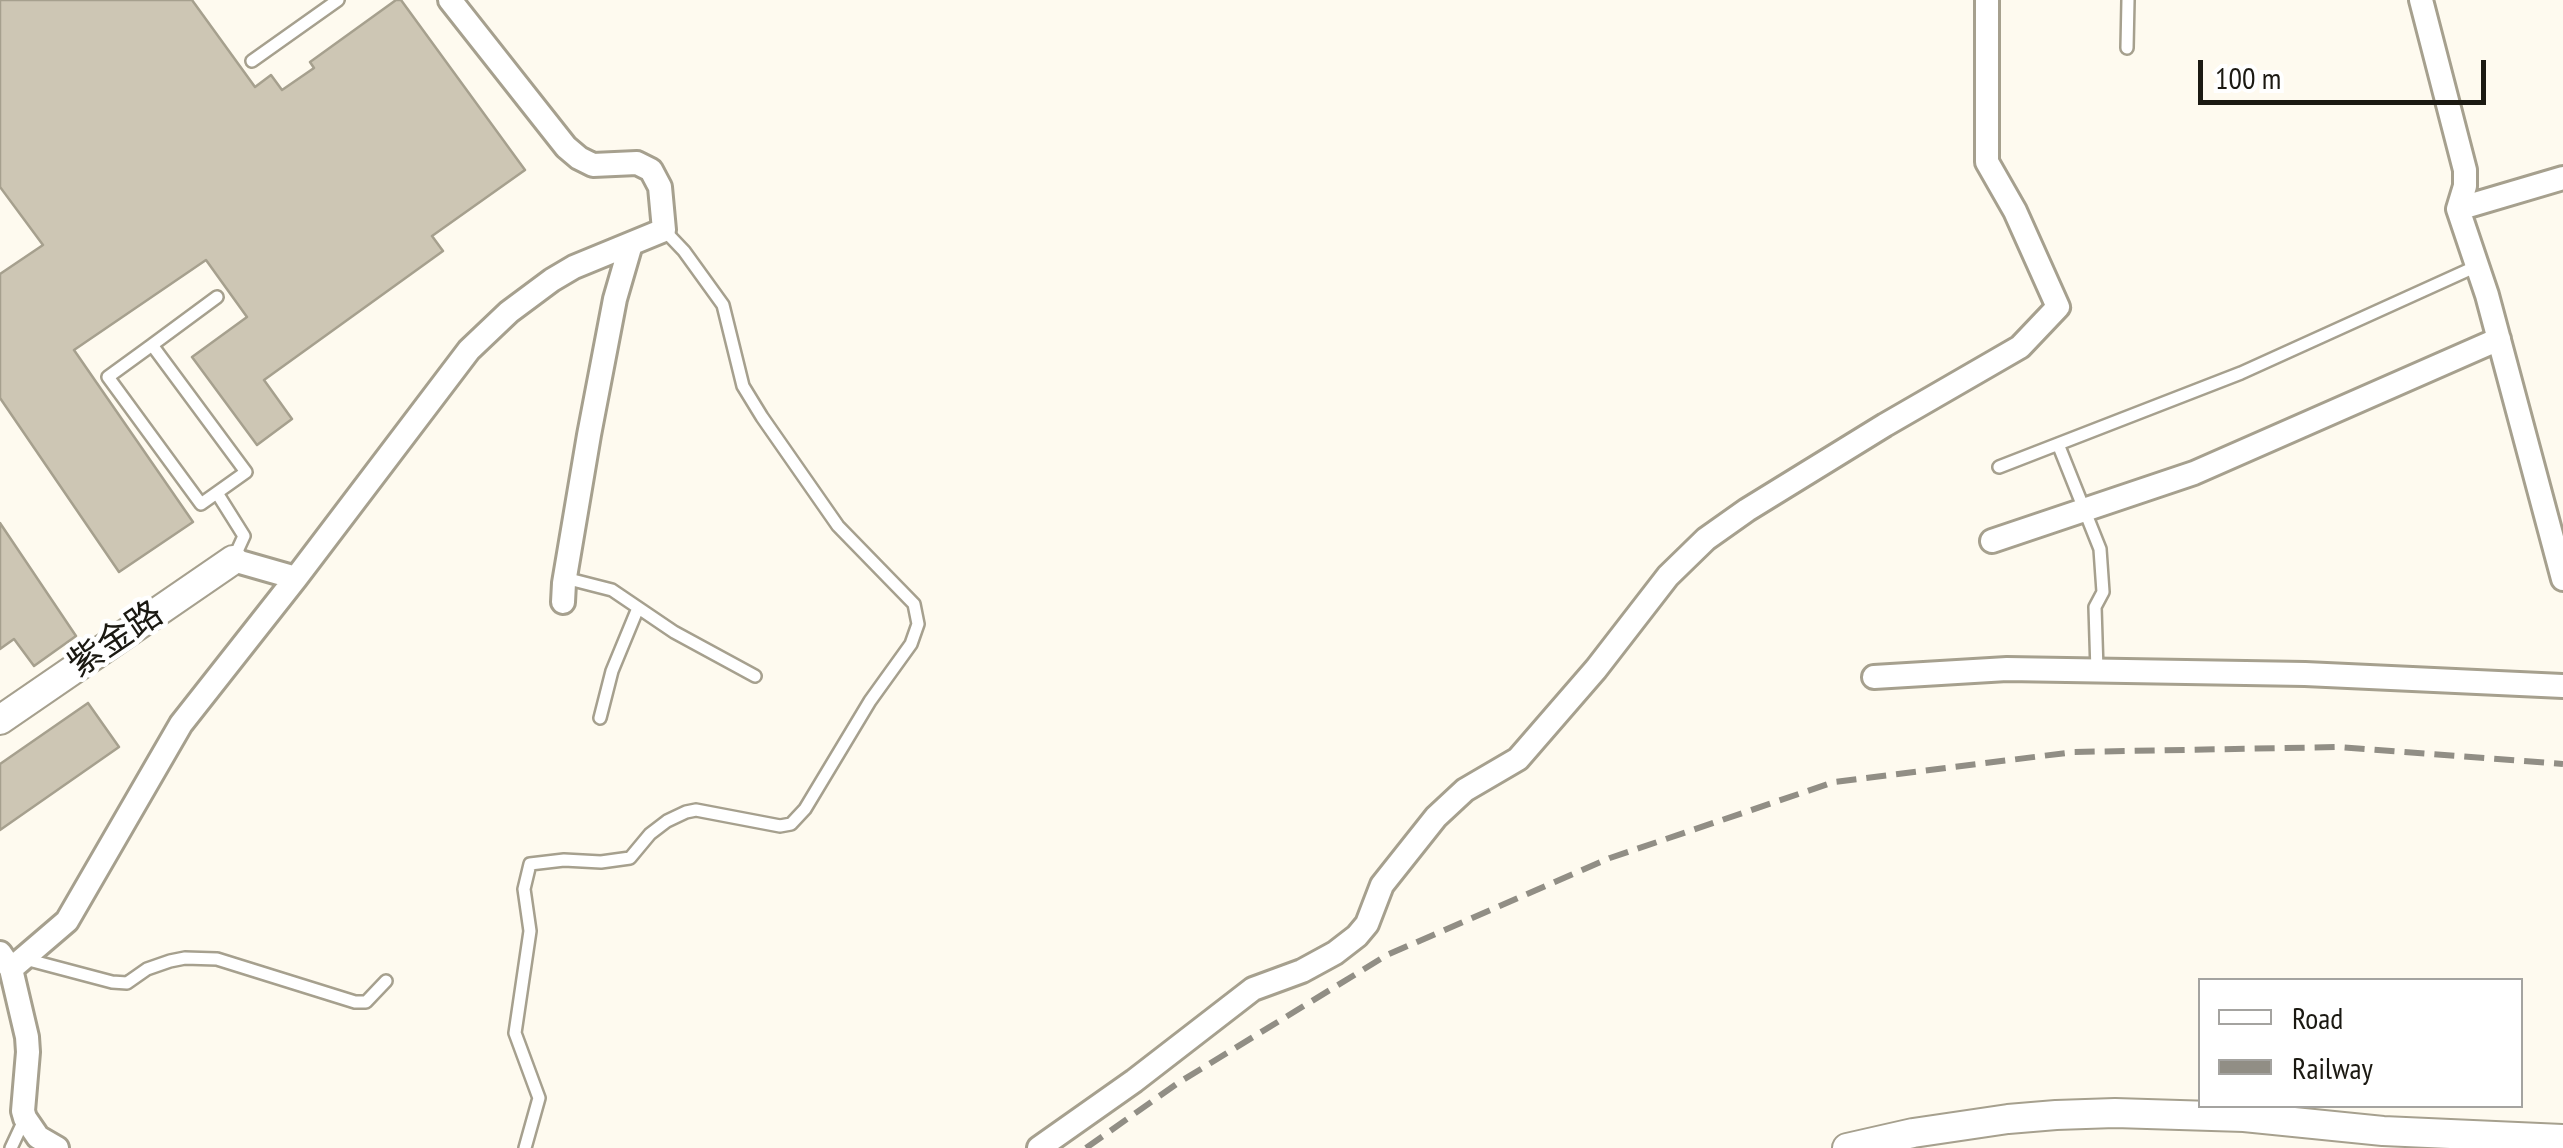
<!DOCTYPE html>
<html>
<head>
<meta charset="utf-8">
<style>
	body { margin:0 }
	#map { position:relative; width:2563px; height:1148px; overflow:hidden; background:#fefaef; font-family:"PT Sans Narrow",sans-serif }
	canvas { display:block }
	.legend { position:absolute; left:2198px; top:978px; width:325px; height:130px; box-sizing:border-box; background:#fff; border:2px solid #a4a3a0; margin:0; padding:12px 18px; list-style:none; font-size:30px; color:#1b1912 }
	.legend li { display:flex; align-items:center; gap:20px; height:50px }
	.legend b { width:50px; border:2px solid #a4a3a0 }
	.scale { position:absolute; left:2198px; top:60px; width:288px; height:45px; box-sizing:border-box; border:5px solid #1b1912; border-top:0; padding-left:12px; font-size:30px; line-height:35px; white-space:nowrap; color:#1b1912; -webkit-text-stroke:8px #fff; paint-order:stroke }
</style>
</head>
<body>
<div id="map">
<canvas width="2563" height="1148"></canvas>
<ul class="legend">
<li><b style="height:12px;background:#fff"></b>Road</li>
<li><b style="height:12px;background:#918e85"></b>Railway</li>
</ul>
<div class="scale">100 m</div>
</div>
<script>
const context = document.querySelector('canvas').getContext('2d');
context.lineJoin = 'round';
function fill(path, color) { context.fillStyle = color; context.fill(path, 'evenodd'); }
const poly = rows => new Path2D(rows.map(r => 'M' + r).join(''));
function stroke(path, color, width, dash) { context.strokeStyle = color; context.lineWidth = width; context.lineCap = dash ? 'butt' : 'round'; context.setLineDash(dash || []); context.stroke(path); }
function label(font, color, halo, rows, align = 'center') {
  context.font = font + ' "PT Sans Narrow","Noto Sans SC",sans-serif'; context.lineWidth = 9; context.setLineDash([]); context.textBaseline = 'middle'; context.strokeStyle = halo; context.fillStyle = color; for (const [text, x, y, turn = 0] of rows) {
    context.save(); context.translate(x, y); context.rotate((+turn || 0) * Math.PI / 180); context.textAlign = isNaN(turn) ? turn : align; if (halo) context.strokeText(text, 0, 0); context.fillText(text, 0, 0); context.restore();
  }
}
const building = poly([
	[0,0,192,0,255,87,271,75,282,90,314,68,310,62,396,0,401,0,525,170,432,236,443,251,264,380,292,419,257,445,192,357,247,317,206,260,74,350,193,522,119,572,0,398,0,274,43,245,0,187,0,0],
	[0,523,76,636,34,666,14,639,0,649,0,523],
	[88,703,119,747,0,830,0,764,88,703]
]);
const service = poly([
	[2127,48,2128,0],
	[252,61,338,0],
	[152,345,246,472,201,504,108,377,152,345],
	[152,345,217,297],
	[2058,444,2100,549,2103,592,2095,607,2097,671],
	[1999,467,2241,373,2477,266],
	[217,493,244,536,233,560],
	[565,578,612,590,674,632,755,676],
	[600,718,612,671,638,608],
	[25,959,112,982,127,983,147,969,170,961,185,958,217,959,355,1002,366,1002,386,981],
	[11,1148,25,1118],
	[525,1148,539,1098,515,1033,530,931,524,889,530,864,564,860,601,862,630,858,650,834,667,821,686,812,696,810,780,826,791,824,805,809,870,701,911,644,918,624,914,604,838,526,762,417,743,386,723,305,684,251,664,230]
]);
const minor = poly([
	[2421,0,2465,170,2465,186,2458,209,2487,295,2563,579],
	[2458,209,2563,178],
	[1992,541,2194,473,2499,339],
	[233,560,296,578],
	[563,602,564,583,589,435,615,299,631,244],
	[1874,677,2007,669,2305,674,2563,686],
	[0,953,11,969,27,1037,28,1052,23,1111,25,1118,38,1137,57,1148],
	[11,969,67,921,181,724,296,578,469,350,509,312,552,280,574,267,664,230,660,187,651,170,637,163,593,165,579,158,566,147,450,0],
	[1039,1148,1134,1081,1253,989,1302,971,1335,953,1357,936,1367,924,1382,885,1436,817,1465,790,1518,759,1596,669,1668,576,1706,539,1747,510,1885,425,2020,347,2058,307,2015,211,1987,162,1987,0]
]);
const tertiary = poly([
	[0,720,233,560],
	[1847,1148,1913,1133,2008,1119,2056,1115,2115,1113,2244,1117,2383,1131,2563,1139]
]);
const rail = poly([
	[1086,1148,1178,1083,1387,955,1610,858,1834,782,2074,752,2339,747,2563,764]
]);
const streetNames = [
	["紫金路",116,640,-34]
];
fill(building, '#cdc6b4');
stroke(building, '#a6a08e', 2.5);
stroke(service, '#a6a08e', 16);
stroke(minor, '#a6a08e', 28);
stroke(tertiary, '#a6a08e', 32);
stroke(service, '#fff', 11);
stroke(minor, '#fff', 22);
stroke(tertiary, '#fff', 28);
stroke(rail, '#918e85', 6, [20, 10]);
label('35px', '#1b1912', '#fff', streetNames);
</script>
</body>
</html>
